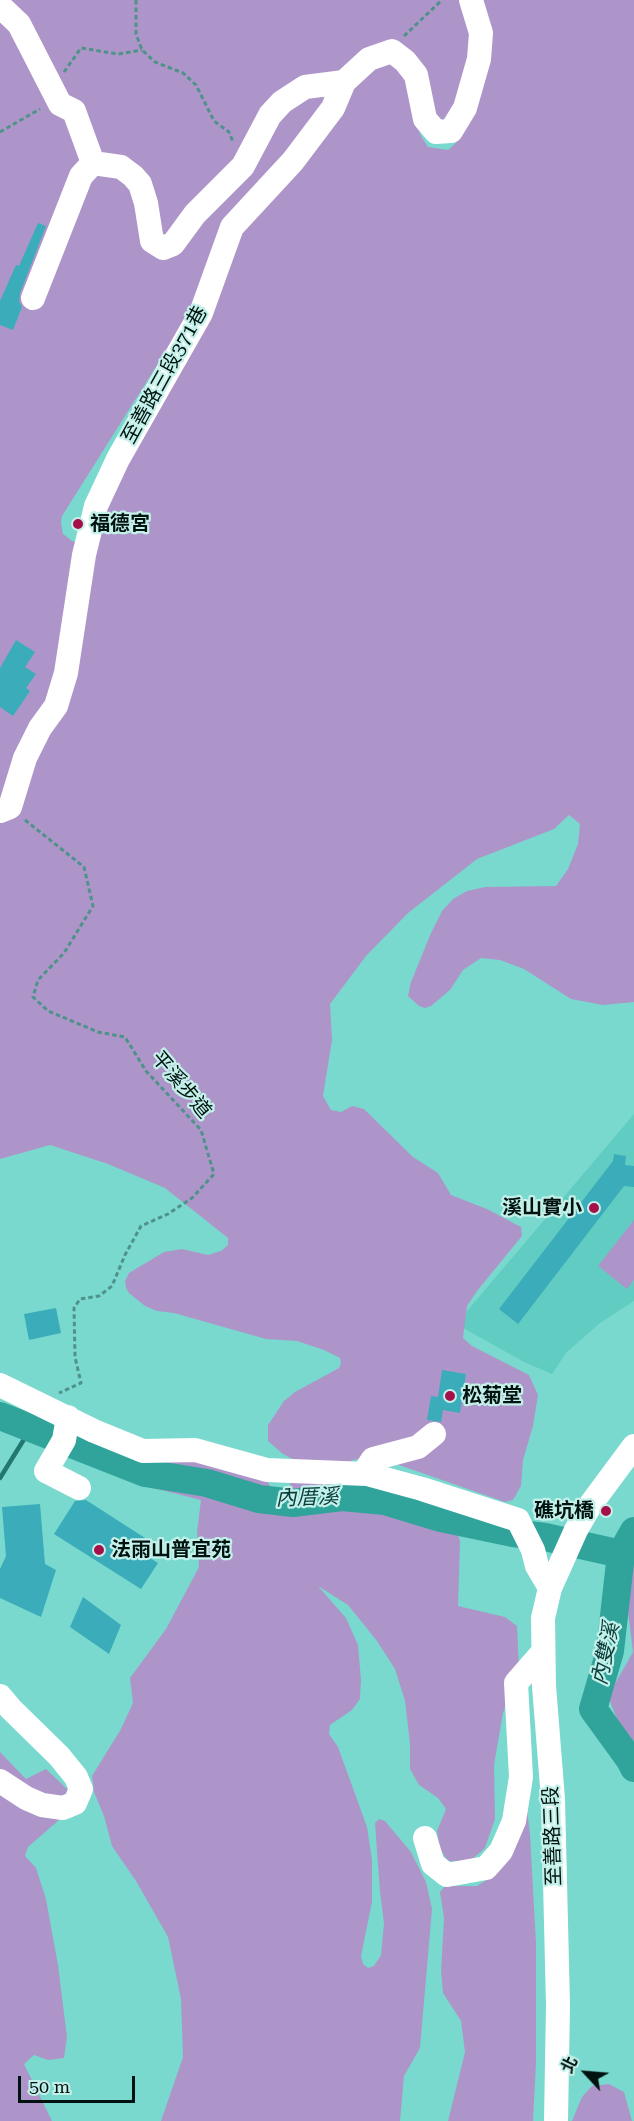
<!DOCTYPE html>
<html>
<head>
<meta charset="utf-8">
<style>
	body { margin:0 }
	#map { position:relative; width:634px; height:2121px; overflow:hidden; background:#79d9ce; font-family:"Roboto Serif","Noto Sans TC",serif }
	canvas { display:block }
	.north { position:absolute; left:556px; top:2043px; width:60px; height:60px; -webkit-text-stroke:4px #c4f0ea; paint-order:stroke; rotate:296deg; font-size:16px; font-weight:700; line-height:24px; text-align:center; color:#011311 }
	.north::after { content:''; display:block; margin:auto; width:21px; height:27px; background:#011311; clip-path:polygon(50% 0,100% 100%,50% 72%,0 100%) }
	.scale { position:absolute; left:18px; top:2076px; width:117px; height:27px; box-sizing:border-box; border:3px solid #011311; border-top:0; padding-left:8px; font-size:18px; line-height:21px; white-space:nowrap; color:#011311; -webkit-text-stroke:4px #c4f0ea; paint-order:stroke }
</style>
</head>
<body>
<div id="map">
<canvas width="634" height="2121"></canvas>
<div class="north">北</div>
<div class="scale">50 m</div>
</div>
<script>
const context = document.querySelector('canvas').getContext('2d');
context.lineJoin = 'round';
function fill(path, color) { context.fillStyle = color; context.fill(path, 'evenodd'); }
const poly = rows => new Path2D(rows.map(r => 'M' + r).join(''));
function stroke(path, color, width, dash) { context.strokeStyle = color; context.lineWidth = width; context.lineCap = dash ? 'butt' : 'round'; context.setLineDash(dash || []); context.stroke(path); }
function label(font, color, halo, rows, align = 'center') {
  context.font = font + ' "Roboto Serif","Noto Sans TC",serif'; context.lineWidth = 4.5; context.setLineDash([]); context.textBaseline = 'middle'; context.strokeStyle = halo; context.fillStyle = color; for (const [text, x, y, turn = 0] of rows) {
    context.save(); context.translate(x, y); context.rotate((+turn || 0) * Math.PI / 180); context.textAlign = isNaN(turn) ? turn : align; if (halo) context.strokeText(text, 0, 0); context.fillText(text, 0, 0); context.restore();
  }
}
const built = poly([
	[634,1114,634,1301,600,1323,566,1353,552,1374,524,1362,456,1324]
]);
const green = poly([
	[0,0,466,0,472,24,473,53,466,81,452,110,444,120,435,117,425,73,418,58,402,44,391,44,377,48,360,59,323,90,324,105,282,160,234,214,221,236,195,305,62,516,61,523,63,534,72,541,80,543,90,540,96,534,149,416,179,369,212,298,224,262,242,224,304,159,342,108,360,78,386,60,399,66,405,74,411,88,414,118,421,136,428,147,448,150,455,144,467,120,483,69,489,36,487,14,482,0,634,0,634,1002,603,1005,571,999,524,969,500,960,481,958,463,970,450,990,431,1006,425,1008,419,1006,408,996,411,982,431,933,442,911,453,899,467,891,485,887,556,886,568,869,578,844,580,824,569,815,554,829,477,859,408,913,366,956,330,1004,332,1040,323,1096,331,1110,341,1112,352,1106,364,1109,413,1157,438,1173,451,1195,487,1209,521,1227,522,1236,477,1291,467,1306,463,1338,472,1346,529,1375,538,1395,533,1426,523,1460,521,1486,513,1500,505,1502,399,1465,365,1458,353,1460,337,1468,302,1464,283,1454,268,1441,268,1425,284,1401,295,1392,339,1368,341,1363,340,1358,324,1350,297,1341,266,1339,174,1313,157,1311,145,1306,129,1293,126,1288,125,1281,129,1273,164,1252,182,1249,208,1255,221,1251,228,1245,228,1238,165,1188,108,1164,50,1145,0,1159],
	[634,1220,634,1280,627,1289,598,1266],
	[109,1444,193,1457,264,1474,270,1486,270,1507,275,1513,282,1515,287,1492,292,1480,306,1479,392,1494,441,1512,455,1527,460,1541,458,1606,505,1617,517,1626,519,1669,503,1713,494,1765,495,1819,485,1848,470,1861,448,1861,440,1849,437,1831,446,1809,438,1798,419,1785,410,1769,410,1744,405,1701,395,1669,377,1641,348,1605,318,1586,346,1618,358,1645,361,1680,360,1699,352,1710,330,1725,329,1734,338,1747,367,1827,372,1860,372,1902,361,1956,363,1964,368,1968,374,1966,381,1955,384,1923,380,1892,375,1823,379,1819,385,1821,411,1852,426,1882,432,1909,420,2048,404,2076,400,2121,161,2121,183,2057,181,1999,168,1937,136,1881,112,1846,104,1816,94,1792,92,1776,121,1729,133,1703,130,1678,166,1629,199,1567,197,1532,201,1500,149,1487,94,1459,99,1451],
	[634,1555,634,1743,620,1727,608,1696,633,1652,627,1604,630,1562],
	[0,1752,26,1779,46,1769,67,1789,70,1798,59,1820,28,1847,25,1856,36,1868,46,1899,58,1965,67,2037,64,2058,48,2060,34,2055,24,2064,52,2121,0,2121],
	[525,1792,530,1834,536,1943,536,2063,533,2121,448,2121,465,2052,461,2021,443,1993,441,1971,444,1918,440,1892,445,1886,477,1886,488,1879],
	[609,2084,624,2092,632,2121,572,2121,582,2097,592,2086]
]);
const stream = poly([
	[0,1478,31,1428]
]);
const river = poly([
	[0,1416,145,1473,207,1483,259,1499,293,1503,342,1497,385,1501,441,1518,513,1533,545,1537,621,1554],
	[634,1531,621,1554,610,1651,593,1709,630,1760,634,1768]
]);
const building = poly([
	[38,223,46,226,20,293,19,301,22,307,13,330,0,325,0,301,16,265,19,266],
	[16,640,35,652,25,667,36,674,26,688,30,691,13,716,0,707,0,668],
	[614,1154,626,1156,625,1165,634,1166,634,1187,624,1186,518,1324,499,1309,613,1161],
	[56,1308,61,1333,29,1340,24,1314],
	[442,1370,466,1374,460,1413,443,1410,441,1422,427,1420,431,1396,438,1397],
	[86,1500,145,1538,137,1550,158,1563,141,1589,54,1534,75,1501],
	[40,1504,45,1564,56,1570,41,1617,0,1598,0,1569,6,1556,2,1507],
	[83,1597,121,1625,109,1654,70,1627]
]);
const path = poly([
	[136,0,136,34,142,50,155,62,183,73,196,85,214,121,229,132,233,142],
	[404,36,442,0],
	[64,72,81,48,118,54,142,50],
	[0,132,40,109],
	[25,820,84,867,93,906,64,953,38,980,33,997,48,1011,98,1032,125,1037,146,1071,201,1130,214,1174,192,1198,168,1214,141,1226,125,1255,112,1286,99,1296,80,1299,74,1308,75,1357,81,1383,59,1393]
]);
const minor = poly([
	[0,6,19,24,60,104,74,111,93,163,121,167,133,176,140,184,146,203,152,241,163,248,173,244,195,214,243,166,270,115,282,102,305,87,344,82],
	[33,298,81,176,93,163],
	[0,811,10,807,25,758,40,728,56,706,66,673,84,555,96,506,118,459,201,313,232,227,293,161,333,108,344,82,369,59,392,51,405,61,416,75,425,119,436,132,451,131,465,108,479,59,481,33,471,0],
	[0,1385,94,1431,143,1451,195,1450,267,1470,367,1474,422,1489,518,1520,533,1550,537,1566,550,1588],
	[68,1417,64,1440,46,1471,79,1488],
	[367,1474,367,1468,373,1459,418,1447,434,1434],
	[0,1696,11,1709,59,1756,76,1777,81,1789,75,1803,63,1808,42,1805,26,1798,0,1781],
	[425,1838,433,1864,447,1875,486,1868,501,1851,514,1821,521,1777,516,1683,543,1652],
	[556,2121,558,2005,553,1799,544,1686,543,1618,550,1588,576,1530,591,1504,634,1446]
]);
const markers = [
	[78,524,6,"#a6104a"],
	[594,1208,6,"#a6104a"],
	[450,1396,6,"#a6104a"],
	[606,1511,6,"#a6104a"],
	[99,1550,6,"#a6104a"]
];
const streetNames = [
	["至善路三段371巷",165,375,-61],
	["平溪步道",181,1085,50],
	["至善路三段",553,1836,-92]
];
const poiNames = [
	["福德宮",90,524],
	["溪山實小",582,1208,"right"],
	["松菊堂",462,1396],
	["礁坑橋",594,1511,"right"],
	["法雨山普宜苑",111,1550]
];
const waterNames = [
	["內厝溪",307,1498,-2],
	["內雙溪",606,1654,-78]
];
fill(built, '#61cdc2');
fill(green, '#ae95c9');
stroke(stream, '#227871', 4.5);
stroke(river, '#30a49a', 28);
fill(building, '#3aacba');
stroke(path, '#4e928a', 3, [4.5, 3]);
stroke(minor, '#fff', 24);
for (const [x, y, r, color] of markers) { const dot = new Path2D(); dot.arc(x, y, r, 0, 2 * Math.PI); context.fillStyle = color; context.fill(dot); stroke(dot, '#c4f0ea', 2); }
label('20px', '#011311', '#c4f0ea', streetNames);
label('bold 20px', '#011311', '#c4f0ea', poiNames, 'left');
label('italic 21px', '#083d39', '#c4f0ea', waterNames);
</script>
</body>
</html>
